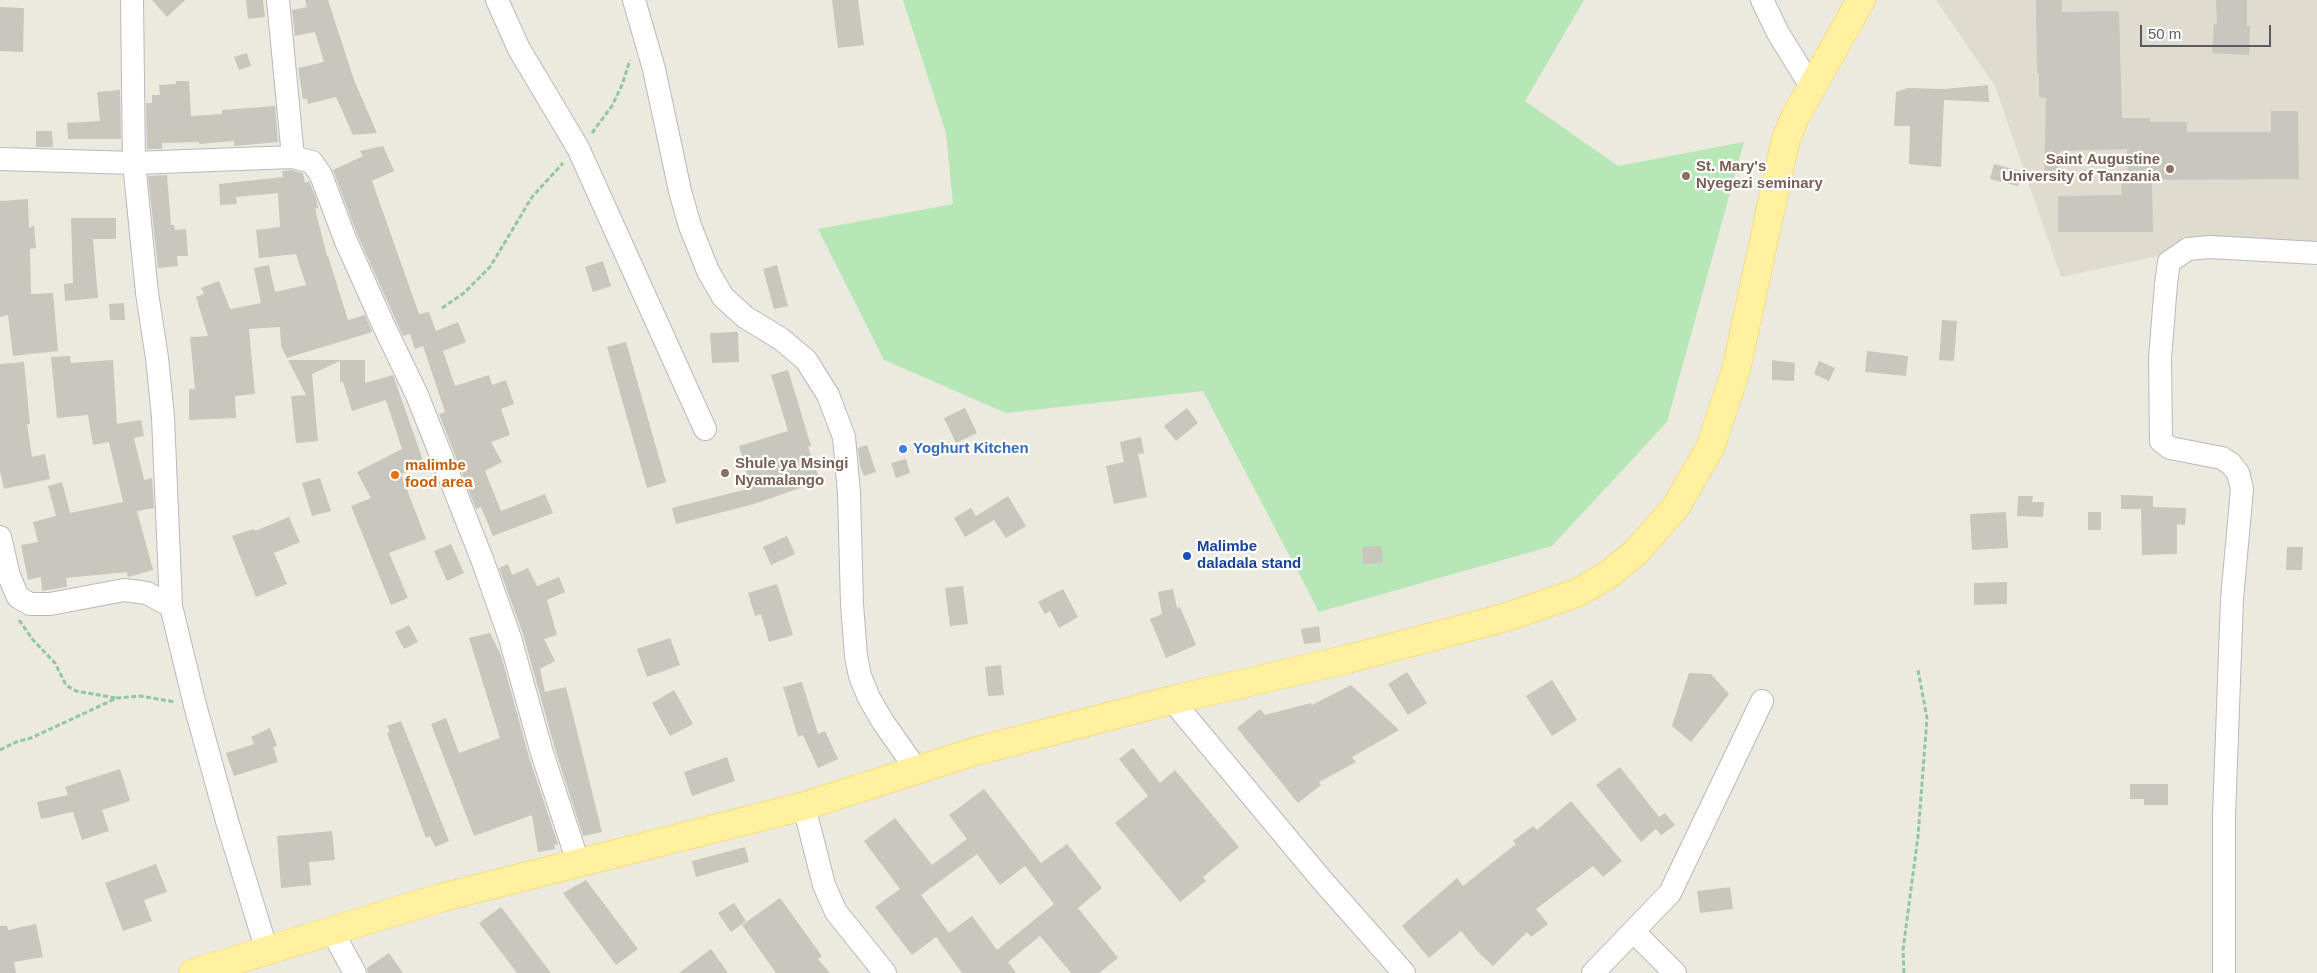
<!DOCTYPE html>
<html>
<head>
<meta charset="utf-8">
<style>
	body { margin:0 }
	#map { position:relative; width:2317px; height:973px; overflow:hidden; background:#ece9de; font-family:Helvetica,sans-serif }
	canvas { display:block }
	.scale { position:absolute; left:2140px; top:25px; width:131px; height:22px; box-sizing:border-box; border:2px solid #575b61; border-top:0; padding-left:6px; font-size:15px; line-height:18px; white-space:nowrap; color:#575b61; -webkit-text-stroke:4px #fff; paint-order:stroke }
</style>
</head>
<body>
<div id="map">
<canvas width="2317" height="973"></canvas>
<div class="scale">50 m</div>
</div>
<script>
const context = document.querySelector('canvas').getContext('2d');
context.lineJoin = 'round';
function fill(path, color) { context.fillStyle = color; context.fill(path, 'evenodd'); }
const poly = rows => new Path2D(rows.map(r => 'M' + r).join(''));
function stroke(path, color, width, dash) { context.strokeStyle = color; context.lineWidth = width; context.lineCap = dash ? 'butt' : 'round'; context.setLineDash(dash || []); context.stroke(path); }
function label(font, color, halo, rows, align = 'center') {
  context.font = font + ' Helvetica,sans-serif'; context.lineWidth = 4.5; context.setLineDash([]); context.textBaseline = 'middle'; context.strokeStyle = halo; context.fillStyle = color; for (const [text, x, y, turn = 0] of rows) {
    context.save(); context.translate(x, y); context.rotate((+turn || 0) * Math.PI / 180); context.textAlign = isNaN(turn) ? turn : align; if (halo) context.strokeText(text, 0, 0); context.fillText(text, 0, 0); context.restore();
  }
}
const education = poly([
	[1936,0,2317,0,2317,251,2163,255,2061,277,1995,86]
]);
const green = poly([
	[903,0,1584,0,1525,101,1618,166,1744,142,1667,422,1552,546,1319,612,1203,391,1006,413,884,360,818,229,953,204,946,133]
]);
const building = poly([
	[152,0,185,0,167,17],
	[246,0,263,0,265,17,248,19],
	[305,0,328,0,354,80,377,133,353,135,336,97,308,104,307,99,303,99,298,68,324,62,315,32,295,36,292,10,307,7],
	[832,0,858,0,864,45,838,48],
	[2036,0,2062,0,2062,12,2119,11,2122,118,2150,118,2150,122,2187,122,2187,132,2271,132,2271,111,2298,111,2299,179,2152,180,2153,232,2058,232,2058,196,2122,195,2121,176,2128,176,2127,149,2060,151,2060,179,2044,179,2046,98,2039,97,2039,73,2037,73],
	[2216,0,2247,0,2247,26,2250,26,2249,55,2212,53,2214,24,2217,24],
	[0,7,24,8,23,52,0,51],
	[247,53,251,66,239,70,234,57],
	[176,81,189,81,191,116,222,114,222,110,275,106,278,142,234,146,234,141,199,144,199,142,162,143,162,149,147,149,146,103,152,103,152,95,160,95,159,85,176,84],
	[1988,85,1989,102,1944,100,1941,167,1909,164,1910,126,1894,126,1896,92,1908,88,1944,89],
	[120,90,121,139,68,139,67,123,100,121,97,92],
	[36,131,52,131,53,147,36,147],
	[383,146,394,171,372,181,419,314,429,312,436,331,458,322,466,342,443,351,455,386,489,375,492,385,506,380,514,404,501,409,510,435,491,442,502,462,485,471,501,511,545,494,553,513,493,536,481,507,476,509,439,414,445,412,423,346,415,349,410,334,403,336,357,234,333,170,363,156,360,151],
	[1994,164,2021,171,2018,186,1990,179],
	[292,170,303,173,305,183,309,181,316,198,318,208,315,209,327,256,328,256,348,320,365,315,372,332,287,358,281,346,280,327,249,329,255,394,235,396,236,418,189,420,189,389,195,389,190,337,208,336,196,297,204,294,201,288,219,281,230,309,261,303,254,268,269,265,275,292,306,285,296,254,259,258,256,230,280,227,278,193,236,197,237,204,220,205,219,184,283,177,282,171],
	[167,175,171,225,174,225,175,230,186,229,188,256,177,256,178,266,158,268,148,176],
	[28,199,29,228,34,225,36,248,30,249,31,294,53,293,58,351,13,356,8,315,0,317,0,201],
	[71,218,116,218,116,239,93,239,98,298,65,301,64,284,73,283],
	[603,261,611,286,593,292,585,267],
	[777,265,788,306,774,309,763,269],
	[124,303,125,320,110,320,109,304],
	[1942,320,1957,321,1954,361,1939,360],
	[738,332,739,362,712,363,710,333],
	[626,342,666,482,647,488,607,347],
	[1867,351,1908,356,1906,376,1865,372],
	[70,356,71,363,113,360,117,424,141,420,144,436,134,438,144,480,152,478,154,508,137,511,153,570,128,577,127,572,66,578,67,587,42,591,41,577,28,580,21,545,38,542,33,522,56,516,48,486,62,482,70,513,123,502,109,442,93,445,88,415,57,418,51,357],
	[288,360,365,360,365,383,393,375,425,466,401,474,426,539,389,553,408,598,391,605,351,506,371,498,357,472,402,449,386,400,352,411,343,382,340,382,340,361,312,374,318,441,296,443,291,396,306,395],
	[1772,360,1795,363,1794,381,1772,380],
	[1819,361,1835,368,1829,381,1814,374],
	[24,362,30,424,27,424,32,457,45,454,50,479,4,489,0,471,0,364],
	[788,370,811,446,808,447,819,477,801,483,803,487,754,504,676,524,672,508,751,488,739,446,788,431,771,375],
	[965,408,977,433,956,443,944,418],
	[1187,408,1198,423,1176,441,1164,426],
	[1141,437,1144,453,1138,454,1147,497,1114,504,1106,466,1124,462,1120,442],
	[867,445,876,472,864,476,860,466,858,448],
	[906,459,910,473,896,478,891,463],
	[320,478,331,511,312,516,302,483],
	[2121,495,2153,496,2153,507,2186,508,2185,525,2177,524,2177,554,2142,555,2141,509,2121,509],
	[1008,496,1026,526,1006,538,994,520,965,537,954,518,971,508,976,516],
	[2018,496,2033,496,2032,502,2044,502,2043,517,2017,516],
	[2006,512,2008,548,1972,550,1970,514],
	[2088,512,2101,512,2101,530,2088,530],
	[289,517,300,542,274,553,287,584,256,597,232,536,254,529,255,531],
	[787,536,795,554,771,565,763,547],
	[451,544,464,573,447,581,434,551],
	[1382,546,1383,563,1363,564,1362,547],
	[2287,547,2303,547,2302,570,2286,570],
	[508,564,512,575,528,568,537,586,559,577,565,592,547,600,557,635,544,639,555,661,540,669,545,692,566,687,602,832,583,836,555,749,523,634,499,568],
	[2007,582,2007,604,1974,605,1974,583],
	[777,584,793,635,769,642,761,614,755,616,748,593],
	[963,586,968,624,950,626,945,588],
	[1063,589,1078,617,1059,628,1050,611,1045,614,1038,602],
	[1173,589,1177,608,1180,607,1196,645,1166,658,1150,619,1162,614,1158,592],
	[409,625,418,642,404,649,395,632],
	[1319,626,1321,642,1304,644,1301,629],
	[490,633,501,655,529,757,558,844,554,845,555,849,538,852,532,815,474,836,431,724,446,718,459,753,500,738,469,638],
	[670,638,680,665,647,677,637,649],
	[1001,665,1004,695,988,696,985,667],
	[1407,672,1427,703,1408,715,1388,684],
	[1689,673,1711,674,1729,694,1691,742,1672,726],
	[1552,680,1577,720,1552,736,1526,696],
	[802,682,818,734,825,731,838,759,818,768,803,735,798,737,783,687],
	[1351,685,1399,730,1352,757,1356,762,1319,782,1321,785,1298,803,1237,728,1260,709,1265,715,1311,703,1312,705],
	[674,690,693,724,670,736,652,703],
	[401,721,449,841,435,847,430,836,426,838,387,733,390,732,387,726],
	[270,728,277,746,273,747,278,762,234,776,226,753,254,744,251,737],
	[1133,748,1160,783,1175,770,1239,847,1203,877,1206,881,1180,902,1115,823,1148,796,1119,759],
	[727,757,735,781,692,796,684,772],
	[1620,767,1659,817,1665,813,1675,825,1661,835,1656,829,1641,842,1596,785],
	[120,769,130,801,102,810,109,831,82,840,73,812,41,819,37,802,68,795,65,787],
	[2130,784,2168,784,2168,805,2144,805,2144,799,2130,799],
	[984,789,1041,863,1067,844,1102,888,1078,908,1118,958,1099,973,1071,973,1040,936,1008,962,1016,973,962,973,936,937,912,955,875,907,900,889,864,841,895,818,932,865,967,839,949,815],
	[977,854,1000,885,1025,866,1054,904,997,950,972,916,949,933,921,895],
	[1571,801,1622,861,1603,877,1593,866,1536,909,1548,924,1531,937,1527,932,1493,966,1479,953,1461,931,1429,958,1402,926,1457,878,1463,886,1516,844,1513,841,1533,826,1537,830],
	[332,831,335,860,309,862,311,885,281,888,277,836],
	[745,847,749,862,696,877,692,861],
	[156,864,167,892,144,900,152,921,123,931,105,883],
	[586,880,638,949,616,965,563,893],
	[1730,887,1733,909,1700,913,1697,891],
	[780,898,822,956,818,959,830,973,776,973,742,925],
	[734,903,746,921,731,932,718,913],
	[501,907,551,973,517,973,479,923],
	[36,924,43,957,14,962,16,973,0,973,0,926,7,926,8,930],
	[711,949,728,973,679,973],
	[389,953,403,973,368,973,367,968]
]);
const path = poly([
	[592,133,612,106,622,85,630,60],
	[442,308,464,293,490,267,532,197,563,163],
	[19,620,33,640,55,663,66,685,76,691,116,698],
	[0,750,16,742,31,738,117,698,140,696,175,702],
	[1904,973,1903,950,1918,836,1927,718,1918,670]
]);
const minor = poly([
	[132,0,134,163,147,293,157,358,163,417,171,606,195,705,227,821,267,951],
	[278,0,293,157],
	[497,0,519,49,578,148,705,429],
	[634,0,654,69,680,191,690,226,708,271,723,297,745,317,781,339,806,360,828,395,844,437,849,493,852,604,856,656,860,676,869,698,883,722,916,769],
	[1762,0,1778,33,1812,88],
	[0,159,134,163,293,157,312,162,321,175,345,239,383,324,417,395,482,559,510,638,542,753,578,862],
	[0,537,9,576,18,597,30,604,50,604,124,590,147,593,171,606],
	[1172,700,1321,879,1404,973],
	[804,806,824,885,836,912,885,973],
	[332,931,355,973],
	[1634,932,1675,973],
	[1593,973,1670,893,1762,701],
	[2224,973,2224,816,2232,599,2242,489,2238,473,2231,464,2222,458,2170,448,2161,441,2160,358,2166,284,2169,262,2188,249,2210,247,2317,253]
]);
const major = poly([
	[193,973,440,898,804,806,973,752,1172,700,1348,659,1507,617,1579,592,1609,574,1636,552,1675,508,1710,448,1736,370,1785,142,1795,117,1861,0]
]);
const markers = [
	[2170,169,5,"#8d6e63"],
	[1686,176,5,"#8d6e63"],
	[903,449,5,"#3f7fe0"],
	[725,473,5,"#8d6e63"],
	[395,475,5,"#e8710a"],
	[1187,556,5,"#1a4fb4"]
];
const educationNames = [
	["Saint Augustine",2160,160,"right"],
	["University of Tanzania",2160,177,"right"],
	["St. Mary's",1696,167],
	["Nyegezi seminary",1696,184],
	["Shule ya Msingi",735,464],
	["Nyamalango",735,481]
];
const shopNames = [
	["Yoghurt Kitchen",913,449]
];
const foodNames = [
	["malimbe",405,466],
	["food area",405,483]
];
const transitNames = [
	["Malimbe",1197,547],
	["daladala stand",1197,564]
];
fill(education, '#dfdbce');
fill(green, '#b7e7b7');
fill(building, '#c9c6bd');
stroke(minor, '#b6b9bf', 24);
stroke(major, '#fdcc46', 29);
stroke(path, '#90c8a1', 3, [5, 2.5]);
stroke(minor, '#fff', 22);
stroke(major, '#fff1a0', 28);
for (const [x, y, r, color] of markers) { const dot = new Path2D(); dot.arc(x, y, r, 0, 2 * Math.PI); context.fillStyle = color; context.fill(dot); stroke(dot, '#fff', 2); }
label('bold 15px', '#785e54', '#fff', educationNames, 'left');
label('bold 15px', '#366cbe', '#fff', shopNames, 'left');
label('bold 15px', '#c56008', '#fff', foodNames, 'left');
label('bold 15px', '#164399', '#fff', transitNames, 'left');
</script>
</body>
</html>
